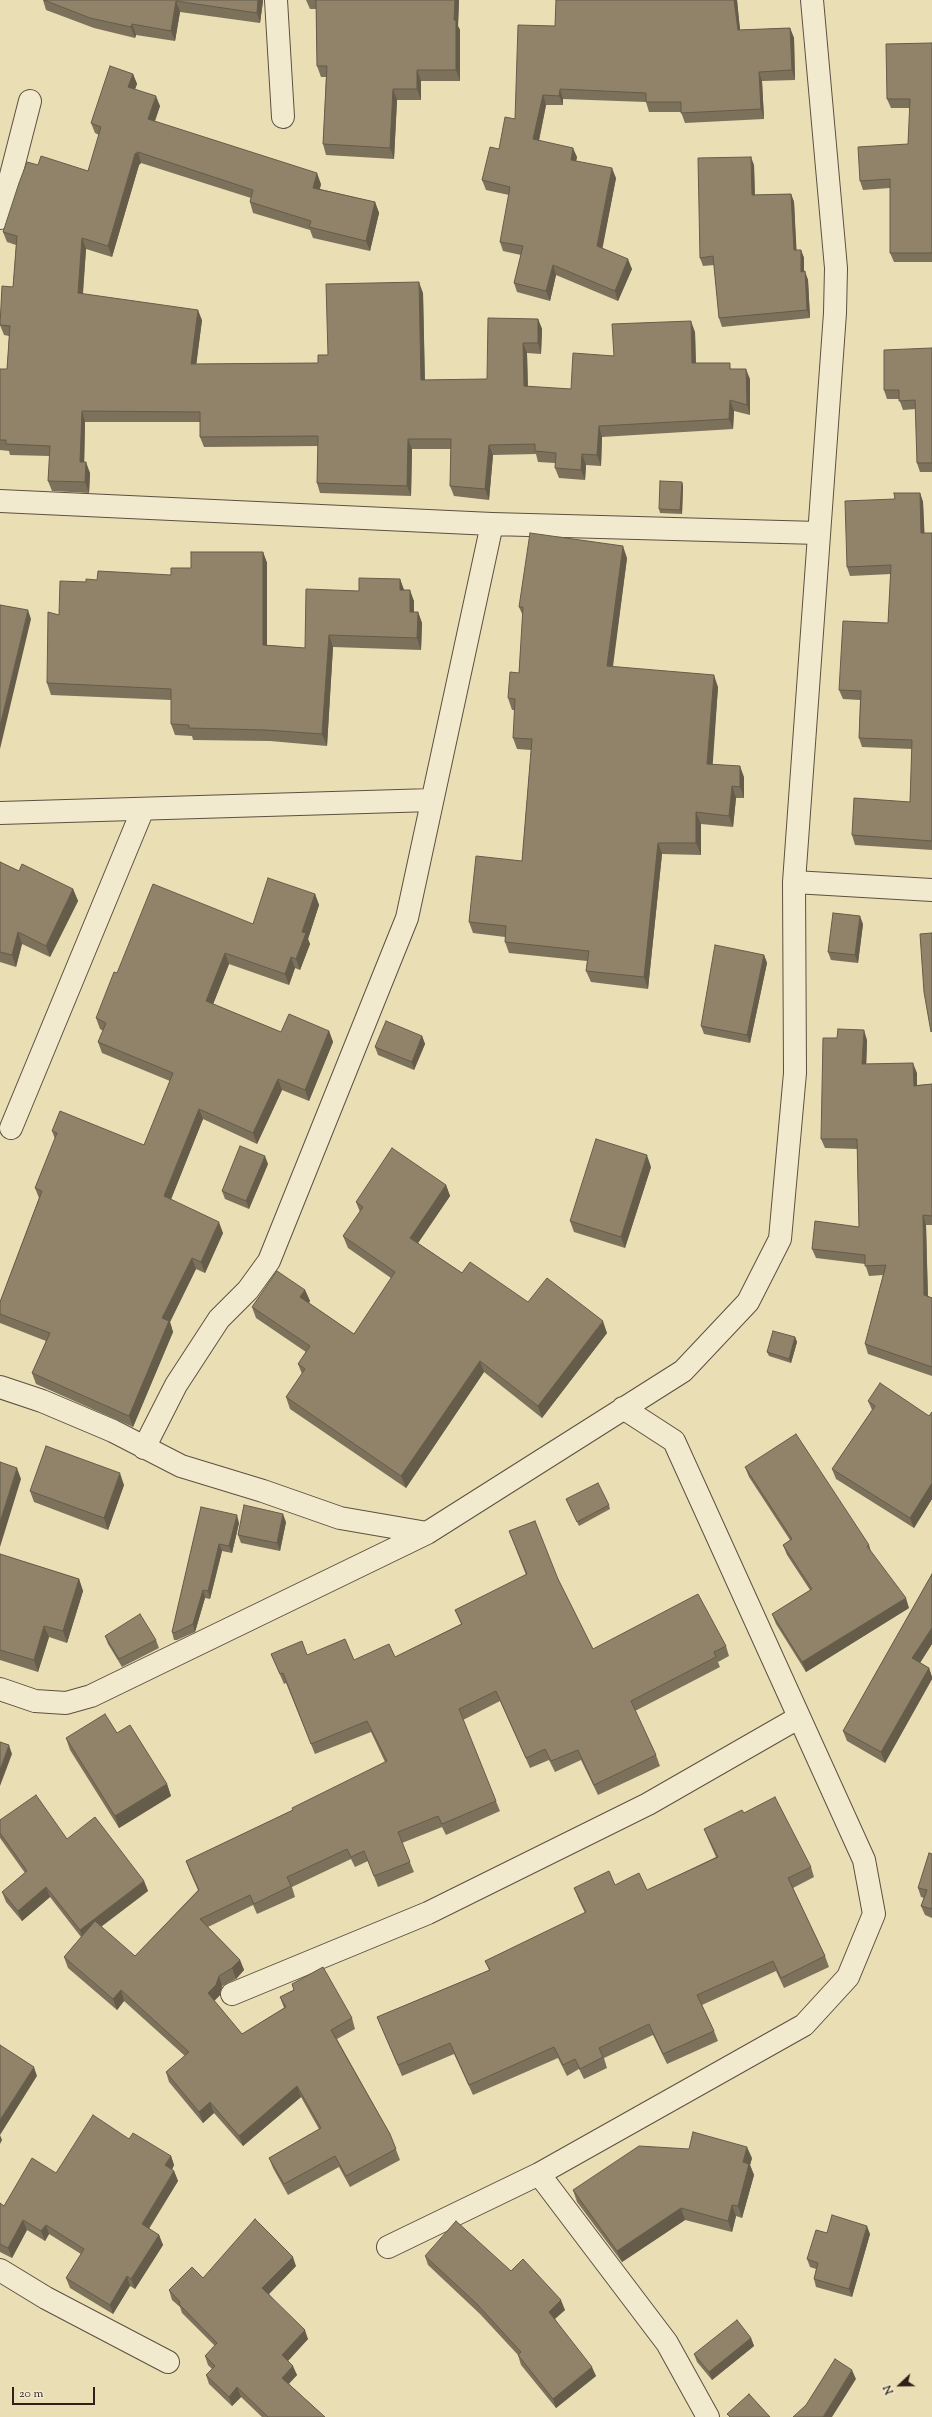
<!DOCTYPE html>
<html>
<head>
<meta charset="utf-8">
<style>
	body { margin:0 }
	#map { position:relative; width:932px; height:2417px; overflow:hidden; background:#eadeb5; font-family:"Sorts Mill Goudy",serif }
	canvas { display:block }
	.north { position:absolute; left:880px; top:2365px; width:40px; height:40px; -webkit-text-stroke:3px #f1eacf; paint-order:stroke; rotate:248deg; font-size:11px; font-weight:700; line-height:16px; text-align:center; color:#2f2119 }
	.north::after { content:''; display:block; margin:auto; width:14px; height:18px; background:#2f2119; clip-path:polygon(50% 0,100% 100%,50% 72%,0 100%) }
	.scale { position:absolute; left:12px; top:2387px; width:83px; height:18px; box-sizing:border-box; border:2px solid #2f2119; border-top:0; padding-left:5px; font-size:12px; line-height:14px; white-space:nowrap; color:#2f2119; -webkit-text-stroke:3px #f1eacf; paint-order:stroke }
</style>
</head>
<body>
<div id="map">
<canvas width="932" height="2417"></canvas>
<div class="north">N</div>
<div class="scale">20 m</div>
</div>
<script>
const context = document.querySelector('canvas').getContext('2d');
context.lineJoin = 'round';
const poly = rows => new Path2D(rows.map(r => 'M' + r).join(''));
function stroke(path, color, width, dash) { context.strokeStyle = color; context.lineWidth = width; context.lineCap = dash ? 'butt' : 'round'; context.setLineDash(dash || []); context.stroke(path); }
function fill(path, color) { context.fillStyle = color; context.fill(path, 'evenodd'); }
const street = poly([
	[276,0,283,117],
	[0,218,30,101],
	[0,501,492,524,818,533],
	[0,813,432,800],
	[794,882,932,890],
	[11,1128,143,809],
	[0,1387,42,1401,113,1431,181,1466,263,1491,340,1518,427,1533],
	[144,1448,176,1385,219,1319,248,1290,269,1261,407,918,492,524],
	[0,1689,35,1701,66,1703,91,1696,427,1533,683,1371,748,1302,780,1239,795,1073,794,882,835,313,836,268,812,0],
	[232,1994,428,1913,648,1804,798,1718],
	[539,2174,667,2343,708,2417],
	[388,2247,539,2174,804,2025,848,1977,874,1914,864,1860,674,1441,623,1408],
	[0,2270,46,2298,168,2362]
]);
const wall = poly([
	[43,0,263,0,263,1,260,23,180,12,175,41,136,35,135,38,94,28,46,10],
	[306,0,459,0,458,26,460,30,460,81,421,81,421,100,397,100,394,159,326,155,323,144,326,77,321,77,317,66,316,9,310,9],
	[737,0,740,30,790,28,794,38,795,80,762,81,764,119,685,123,681,112,649,112,646,102,563,99,563,105,546,105,539,141,577,157,576,161,616,178,602,248,632,269,618,301,556,275,550,301,517,292,514,283,521,255,503,251,500,242,509,195,486,190,482,180,515,119,555,26],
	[932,43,932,262,894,262,890,253,890,188,863,190,860,181,908,144,910,108,891,108,887,99],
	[133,74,137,84,135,89,160,106,155,121,321,184,320,189,375,202,379,213,370,251,313,238,310,230,253,213,250,202,251,198,141,163,139,165,112,257,86,249,83,294,202,320,196,364,318,363,328,355,423,293,425,380,487,379,538,319,542,329,541,354,527,353,528,387,571,389,614,356,695,332,696,363,732,369,750,379,750,415,734,411,733,429,602,437,601,466,586,465,585,480,559,478,555,468,555,463,538,462,536,454,493,455,489,500,454,496,450,486,451,449,412,449,411,496,320,493,317,483,318,446,204,447,200,437,200,422,85,422,84,462,90,473,89,493,52,491,48,481,50,456,10,455,9,451,0,450,0,369,7,369,9,336,4,335,0,325,13,287,16,245,7,242,3,232,38,165,88,171,99,135,95,133,91,123],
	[754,165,755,195,791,194,794,202,796,250,801,250,804,258,804,271,808,280,810,318,722,327,719,318,714,265,703,266,700,258],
	[932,348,932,472,920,472,917,463,916,409,903,410,899,399,887,399,884,390],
	[682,482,683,486,682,514,660,513,659,509],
	[920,493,923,502,924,533,932,533,932,850,855,845,852,835,910,802,912,749,862,747,859,738,860,700,843,699,839,690,888,623,891,574,850,576,847,567,895,499],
	[263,552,267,563,267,645,305,648,359,591,400,579,404,590,414,601,414,612,418,612,422,623,421,650,333,647,327,746,270,741,193,740,192,736,175,735,171,724,171,700,51,695,47,683,59,615,86,582,97,580,171,575,191,568],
	[627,558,613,667,718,687,712,764,744,777,744,798,736,798,733,827,701,824,701,855,662,854,648,989,591,982,586,971,587,961,509,953,505,942,505,937,473,933,469,922,522,861,531,750,517,749,513,738,515,710,512,710,508,698,519,673,523,616,519,607],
	[0,862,19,871,73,889,78,901,50,957,22,944,16,967,0,962],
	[315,894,319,905,308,939,310,944,300,970,295,968,289,985,229,964,213,1004,281,1032,329,1031,333,1042,309,1101,282,1090,257,1144,203,1119,171,1199,223,1233,205,1273,196,1269,170,1322,173,1332,133,1427,36,1384,32,1373,46,1341,0,1323,0,1302,39,1198,35,1188,55,1139,52,1131,144,1145,170,1081,102,1053,98,1042,103,1031,100,1029,96,1018,117,973,253,924],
	[863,924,858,963,831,960,828,952],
	[764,955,767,963,750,1043,704,1034,701,1026],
	[422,1036,425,1044,414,1070,378,1055,375,1047],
	[837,1038,867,1040,866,1064,917,1073,917,1085,932,1084,932,1225,926,1225,928,1296,932,1298,932,1376,868,1354,865,1344,883,1275,869,1276,865,1264,816,1258,812,1249,859,1227,857,1149,825,1148,821,1139],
	[268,1164,249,1209,225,1199,222,1191],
	[651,1167,625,1248,574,1232,570,1221],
	[446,1185,450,1196,418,1243,462,1273,528,1302,607,1333,542,1418,484,1372,406,1488,290,1409,286,1397,302,1374,298,1364,306,1352,256,1318,252,1307,305,1290,310,1301,309,1303,354,1334,391,1278,348,1248,343,1236,360,1212,356,1202],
	[795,1337,797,1342,791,1363,769,1356,767,1352],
	[868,1401,929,1416,932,1412,932,1499,914,1528,836,1479,832,1469,872,1410],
	[745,1467,872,1553,909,1608,806,1672,776,1624,772,1614,810,1590,787,1555,783,1545,790,1540,749,1477],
	[124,1485,108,1530,34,1502,30,1491],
	[566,1499,609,1505,610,1509,579,1526],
	[201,1507,239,1523,232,1553,222,1551,210,1599,205,1598,195,1632,177,1640,174,1640,172,1632],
	[286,1522,280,1551,241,1543,238,1535],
	[509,1531,558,1579,593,1649,726,1646,729,1656,718,1662,720,1667,635,1711,656,1755,660,1766,598,1795,581,1760,555,1772,549,1760,530,1768,500,1701,463,1720,500,1811,446,1835,442,1827,402,1843,414,1872,378,1887,368,1861,355,1867,351,1859,292,1887,295,1897,257,1914,253,1905,208,1927,240,1960,244,1970,236,1979,222,1986,220,1995,214,2001,242,2034,284,2008,280,1997,294,1990,292,1984,352,2018,355,2029,337,2039,390,2134,400,2160,350,2187,339,2167,288,2195,273,2168,269,2158,319,2129,301,2097,243,2146,214,2113,203,2123,169,2082,166,2072,185,2056,124,2001,117,2010,68,1968,64,1957,81,1937,50,1897,22,1921,6,1902,2,1892,25,1873,0,1838,0,1820,67,1839,144,1881,148,1891,101,1927,135,1956,198,1890,190,1872,186,1861,293,1810,385,1762,371,1732,315,1754,286,1683,284,1684,271,1654,307,1655,354,1660,395,1657,461,1624,455,1610,526,1575],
	[0,1554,79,1579,83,1591,67,1643,49,1637,38,1672,0,1660],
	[932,1574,932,1644,920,1663,929,1668,932,1677,932,1679,885,1763,847,1741,843,1731],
	[105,1636,156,1640,159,1648,122,1667,108,1644],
	[117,1733,167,1784,171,1796,119,1828,70,1750,66,1738],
	[744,1813,811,1867,814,1877,793,1888,825,1956,829,1967,784,1988,776,1971,702,2005,714,2031,718,2041,667,2064,653,2035,604,2058,607,2068,584,2079,579,2069,567,2076,558,2058,473,2095,454,2054,402,2076,377,2017,489,1970,485,1961,585,1913,578,1898,574,1888,615,1885,647,1890,716,1857,708,1839,704,1829],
	[932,1854,932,1918,925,1915,921,1906,924,1898,921,1897,918,1888],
	[129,2139,171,2156,174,2165,172,2170,174,2171,178,2181,149,2229,159,2235,163,2245,135,2289,130,2286,113,2314,70,2288,66,2278,81,2254,49,2234,45,2241,27,2230,12,2258,0,2252,0,2203,4,2206,56,2173],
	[752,2158,750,2165,754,2175,742,2218,736,2216,732,2232,685,2220,622,2262,577,2202,573,2190],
	[870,2234,852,2297,816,2287,814,2279,816,2269,810,2267,807,2259],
	[425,2256,511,2271,565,2310,555,2319,596,2376,556,2408,521,2365,518,2355,480,2314,428,2265],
	[296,2266,269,2294,308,2339,288,2361,297,2375,289,2384,325,2417,262,2417,241,2397,232,2406,209,2384,206,2375,212,2369,208,2365,205,2356,215,2346,182,2313,180,2307,172,2300,169,2290,203,2278],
	[751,2338,754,2346,712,2380,697,2362,694,2354]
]);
const shadedWall = poly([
	[258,0,263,0,263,1,260,23,257,13],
	[455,0,459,0,458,26,460,30,460,81,456,70,454,20],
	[734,0,737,0,741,40,738,30],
	[176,1,180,12,175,41,171,31],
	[132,24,136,35,135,38,131,27],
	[790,28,794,38,795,80,792,70],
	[417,70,421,81,421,100,417,89],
	[759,72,762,81,764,119,761,109],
	[133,74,137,84,132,97,128,87],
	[393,89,397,100,394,159,390,148],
	[560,89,563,99,563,105,559,96],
	[543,95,546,105,537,149,533,139],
	[156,96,160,106,152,129,148,119],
	[573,148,577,157,574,170,571,160],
	[138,152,141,163,139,165,112,257,108,246,135,154],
	[751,157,754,165,755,204,752,195],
	[612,168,616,178,601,256,597,246],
	[317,173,321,184,317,198,313,188],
	[791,194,794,202,797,258,794,250],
	[375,202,379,213,370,251,366,241],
	[82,238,86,249,82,303,78,293],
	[801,250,804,258,804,280,801,272],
	[628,259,632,269,618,301,615,291],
	[553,265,556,275,550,301,546,291],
	[805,271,808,280,810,318,807,310],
	[419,282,423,293,425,391,421,380],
	[198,310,202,320,195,375,191,364],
	[538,319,542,329,541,354,538,343],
	[691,321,695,332,696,374,692,363],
	[523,343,527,353,528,397,524,386],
	[746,369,750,379,750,415,747,405],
	[730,400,734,411,733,429,729,419],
	[82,411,85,422,84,473,80,462],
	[599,426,602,437,601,466,597,455],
	[408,439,412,449,411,496,407,486],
	[489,445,493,455,489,500,485,489],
	[582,454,586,465,585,480,581,470],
	[86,462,90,473,89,493,85,482],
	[682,482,683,486,682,514,680,510],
	[920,493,923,502,925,542,921,533],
	[623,546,627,558,611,678,607,666],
	[263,552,267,563,267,656,263,645],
	[400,579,404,590,400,590],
	[410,590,414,601,414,623,410,612],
	[28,610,31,619,0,749,0,726],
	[418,612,422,623,421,650,417,638],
	[329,635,333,647,327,746,322,734],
	[714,675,718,687,712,775,707,764],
	[740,766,744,777,744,798,740,787],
	[732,786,736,798,733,827,729,816],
	[696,812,701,824,701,855,696,843],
	[658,843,662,854,648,989,644,977],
	[73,889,78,901,50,957,46,946],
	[315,894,319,905,308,939,310,944,300,970,296,959,302,932],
	[860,916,863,924,858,963,855,955],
	[18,932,22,944,16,967,12,955],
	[225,953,229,964,210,1012,206,1001],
	[764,955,767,963,750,1043,747,1035],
	[291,957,295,968,289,985,285,974],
	[864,1030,867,1040,866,1074,862,1064],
	[329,1031,333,1042,309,1101,305,1090],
	[422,1036,425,1044,414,1070,412,1062],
	[913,1063,917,1073,917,1096,914,1086],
	[278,1079,282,1090,257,1144,253,1133],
	[199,1109,203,1119,168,1207,164,1196],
	[647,1155,651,1167,625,1248,621,1237],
	[265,1156,268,1164,249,1209,246,1201],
	[446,1185,450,1196,414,1249,410,1238],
	[923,1215,926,1225,928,1305,924,1295],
	[219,1222,223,1233,205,1273,201,1262],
	[192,1258,196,1269,170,1322,173,1332,133,1427,129,1416,162,1318],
	[305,1290,310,1301,305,1309,300,1297],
	[603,1321,607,1333,542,1418,538,1406],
	[795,1337,797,1342,791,1363,789,1359],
	[480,1361,484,1372,406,1488,401,1476],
	[17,1468,21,1479,0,1547,0,1522],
	[120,1473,124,1485,108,1530,104,1518],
	[932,1483,932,1499,914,1528,910,1518],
	[283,1514,286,1522,280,1551,277,1543],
	[237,1515,239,1523,232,1553,229,1546],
	[219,1544,222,1551,210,1599,208,1591],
	[869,1545,872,1555,867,1546],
	[79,1579,83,1591,67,1643,63,1631],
	[203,1590,205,1598,195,1632,193,1624],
	[906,1598,909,1608,806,1672,802,1662],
	[44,1626,49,1637,38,1672,34,1660],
	[932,1628,932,1644,916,1669,912,1658],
	[929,1668,932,1677,932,1679,885,1763,881,1752],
	[9,1745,12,1754,0,1786,0,1770],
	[167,1784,171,1796,119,1828,115,1816],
	[144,1881,148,1891,83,1940,80,1930],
	[46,1887,50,1897,22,1921,18,1911],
	[240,1960,244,1970,236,1979,232,1968],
	[219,1976,222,1986,220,1995,211,2004,208,1993],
	[121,1990,124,2001,117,2010,113,1999],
	[34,2067,37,2076,0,2135,2,2140,0,2144,0,2120],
	[297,2086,301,2097,243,2146,239,2136],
	[210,2102,214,2113,203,2123,199,2112],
	[747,2147,752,2158,750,2165,754,2175,742,2218,738,2206,743,2162],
	[171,2156,174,2165,169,2175,165,2165],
	[174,2171,178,2181,145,2234,142,2224],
	[732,2205,736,2216,732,2232,728,2221],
	[681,2208,685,2220,622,2262,617,2251],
	[23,2220,27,2230,12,2258,8,2248],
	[46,2225,49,2234,45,2241,41,2231],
	[867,2226,870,2234,852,2297,849,2289],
	[159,2235,163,2245,135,2289,131,2279],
	[293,2257,296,2266,266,2297,262,2288],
	[127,2276,130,2286,113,2314,110,2305],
	[561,2300,565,2310,552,2321,549,2312],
	[305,2330,308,2339,285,2364,282,2355],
	[751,2338,754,2346,712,2380,709,2372],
	[293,2366,297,2375,285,2387,282,2378],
	[592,2367,596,2376,556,2408,553,2399],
	[852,2370,856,2379,832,2417,823,2417],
	[237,2387,241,2397,232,2406,229,2397]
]);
const building = poly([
	[44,0,258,0,257,13,176,1,171,31,132,24,131,27,90,18,44,0],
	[316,0,455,0,454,20,456,20,456,70,417,70,417,89,393,89,390,148,323,144,327,66,317,66,316,0],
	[556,0,734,0,738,30,790,28,792,70,759,72,761,109,681,113,681,102,646,102,646,93,560,89,559,96,543,95,533,139,573,148,571,160,612,168,597,246,628,259,615,291,553,265,546,291,514,283,523,246,500,242,510,187,482,180,490,147,499,149,505,117,515,119,518,25,555,26,556,0],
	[932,43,932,253,890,253,890,179,860,181,858,147,908,144,910,99,887,99,886,44,932,43],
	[110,66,133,74,128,87,156,96,148,119,317,173,313,188,375,202,366,241,309,227,311,221,250,202,253,190,138,152,135,154,108,246,82,238,78,293,198,310,191,364,318,363,318,355,328,355,326,284,419,282,421,380,487,379,488,318,538,319,538,343,523,343,524,386,571,389,573,353,614,356,612,324,691,321,692,363,730,363,730,369,746,369,747,405,730,400,729,419,599,426,597,455,582,454,581,470,555,468,556,453,535,451,535,444,489,445,485,489,450,486,451,439,408,439,407,486,317,483,318,436,200,437,200,412,82,411,80,462,86,462,85,482,48,481,50,446,6,444,6,440,0,440,0,369,7,369,10,326,0,325,2,286,13,287,17,236,3,232,19,183,27,162,38,165,41,156,88,171,101,127,91,123,110,66],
	[751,157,752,195,791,194,794,250,801,250,801,272,805,271,807,310,719,318,713,256,700,258,698,158,751,157],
	[932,348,932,463,917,463,915,400,899,401,899,390,884,390,884,350,932,348],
	[660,481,682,482,680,510,659,509,660,481],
	[894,493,920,493,921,533,932,533,932,841,852,835,854,798,910,802,912,740,859,738,861,691,839,690,843,621,888,623,891,565,847,567,845,501,895,499,894,493],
	[530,533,623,546,607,666,714,675,707,764,740,766,740,787,732,786,729,816,696,812,696,843,658,843,644,977,586,971,589,951,505,942,506,926,469,922,476,856,522,861,532,739,513,738,515,699,508,698,510,672,519,673,523,607,519,607,530,533],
	[191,552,263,552,263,645,305,648,306,589,359,591,359,578,400,579,400,590,410,590,410,612,418,612,417,638,329,635,322,734,266,730,189,728,189,725,171,724,171,689,47,683,48,612,59,615,60,581,86,582,86,579,97,580,98,571,171,575,171,568,191,568,191,552],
	[0,605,28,610,0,726,0,605],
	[0,862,19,871,22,864,73,889,46,946,18,932,12,955,0,952,0,862],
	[268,878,315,894,302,932,306,933,296,959,291,957,285,974,225,953,206,1001,281,1032,289,1014,329,1031,305,1090,278,1079,253,1133,199,1109,164,1196,219,1222,201,1262,192,1258,162,1318,169,1321,129,1416,32,1373,50,1333,0,1314,0,1302,42,1191,35,1188,57,1133,52,1131,60,1111,144,1145,173,1073,98,1042,106,1023,96,1018,114,972,117,973,153,884,253,924,268,878],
	[833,913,860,916,855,955,828,952,833,913],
	[932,933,932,1031,931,1032,924,992,920,934,932,933],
	[715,945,764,955,747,1035,701,1026,715,945],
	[386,1021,422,1036,412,1062,375,1047,386,1021],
	[838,1029,864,1030,862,1064,913,1063,914,1086,932,1084,932,1216,923,1215,924,1295,932,1298,932,1367,865,1344,886,1265,865,1266,865,1255,812,1249,815,1221,859,1227,857,1139,821,1139,823,1038,837,1038,838,1029],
	[596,1139,647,1155,621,1237,570,1221,596,1139],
	[240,1146,265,1156,246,1201,222,1191,240,1146],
	[392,1148,446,1185,410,1238,462,1273,470,1262,528,1302,547,1278,603,1321,538,1406,480,1361,401,1476,286,1397,305,1369,298,1364,310,1346,252,1307,277,1271,305,1290,300,1297,354,1334,395,1272,343,1236,363,1207,356,1202,392,1148],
	[773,1331,795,1337,789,1359,767,1352,773,1331],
	[880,1383,929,1416,932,1412,932,1483,910,1518,832,1469,875,1406,868,1401,880,1383],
	[796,1434,869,1545,867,1546,906,1598,802,1662,772,1614,812,1589,783,1545,792,1539,745,1467,796,1434],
	[46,1446,120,1473,104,1518,30,1491,46,1446],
	[0,1462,17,1468,0,1522,0,1462],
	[598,1483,609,1505,577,1522,566,1499,598,1483],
	[244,1505,283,1514,277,1543,238,1535,244,1505],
	[201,1507,237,1515,229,1546,219,1544,208,1591,203,1590,193,1624,174,1633,172,1632,201,1507],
	[535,1521,558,1579,593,1649,698,1594,726,1646,714,1652,716,1657,631,1701,656,1755,594,1785,578,1750,551,1761,545,1749,526,1758,496,1691,459,1709,496,1801,442,1824,438,1816,398,1832,410,1862,374,1876,364,1851,351,1857,347,1849,287,1877,291,1886,254,1904,250,1895,200,1919,240,1960,232,1968,219,1976,216,1985,208,1993,242,2034,286,2007,280,1997,294,1990,292,1984,323,1967,352,2018,331,2030,390,2134,396,2149,346,2176,335,2156,284,2184,269,2158,321,2128,297,2086,239,2136,210,2102,199,2112,166,2072,189,2052,121,1990,113,1999,64,1957,95,1921,135,1956,199,1890,186,1861,293,1810,292,1808,387,1761,367,1721,311,1744,283,1673,280,1674,271,1654,302,1641,307,1655,345,1639,354,1660,389,1644,395,1657,462,1624,455,1610,527,1574,509,1531,535,1521],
	[0,1554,79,1579,63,1631,44,1626,34,1660,0,1650,0,1554],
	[932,1574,932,1628,912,1658,929,1668,881,1752,843,1731,932,1574],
	[140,1614,156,1640,119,1659,105,1636,140,1614],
	[105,1714,117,1733,130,1725,167,1784,115,1816,66,1738,105,1714],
	[0,1742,9,1745,0,1770,0,1742],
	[36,1795,67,1839,95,1817,144,1881,80,1930,46,1887,18,1911,2,1892,27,1871,0,1833,0,1820,36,1795],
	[775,1797,811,1867,788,1878,825,1956,781,1978,773,1961,697,1995,714,2031,663,2054,649,2024,599,2048,603,2057,580,2069,575,2059,563,2065,554,2047,469,2085,450,2043,398,2065,377,2017,490,1970,485,1961,586,1912,574,1888,609,1871,615,1885,639,1873,647,1890,718,1857,704,1829,742,1810,744,1813,775,1797],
	[929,1853,932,1854,932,1909,921,1906,927,1890,918,1888,929,1853],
	[0,2045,34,2067,0,2120,0,2045],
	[93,2115,129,2139,133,2133,171,2156,165,2165,174,2171,142,2224,159,2235,131,2279,127,2276,110,2305,66,2278,84,2249,46,2225,41,2231,23,2220,8,2248,0,2244,0,2203,4,2206,32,2158,56,2173,93,2115],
	[693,2132,747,2147,743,2162,749,2164,738,2206,732,2205,728,2221,681,2208,617,2251,573,2190,639,2146,689,2149,693,2132],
	[832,2215,867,2226,849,2289,814,2279,818,2263,807,2259,816,2230,827,2233,832,2215],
	[255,2219,293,2257,262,2288,305,2330,282,2355,293,2366,282,2378,325,2417,268,2417,237,2387,229,2397,206,2375,215,2366,205,2356,217,2343,179,2304,180,2302,169,2290,192,2267,203,2278,255,2219],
	[456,2221,511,2271,523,2259,561,2300,549,2312,592,2367,553,2399,518,2355,521,2352,477,2304,425,2256,456,2221],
	[737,2320,751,2338,709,2372,694,2354,737,2320],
	[835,2359,852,2370,823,2417,793,2417,806,2405,835,2359],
	[749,2394,770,2417,730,2417,727,2414,749,2394]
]);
stroke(street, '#5e5040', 24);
stroke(street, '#f1eacf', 22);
fill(wall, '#7c715b');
fill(shadedWall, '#655c4a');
fill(building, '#90836a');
stroke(building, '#655c4a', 1);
</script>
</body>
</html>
